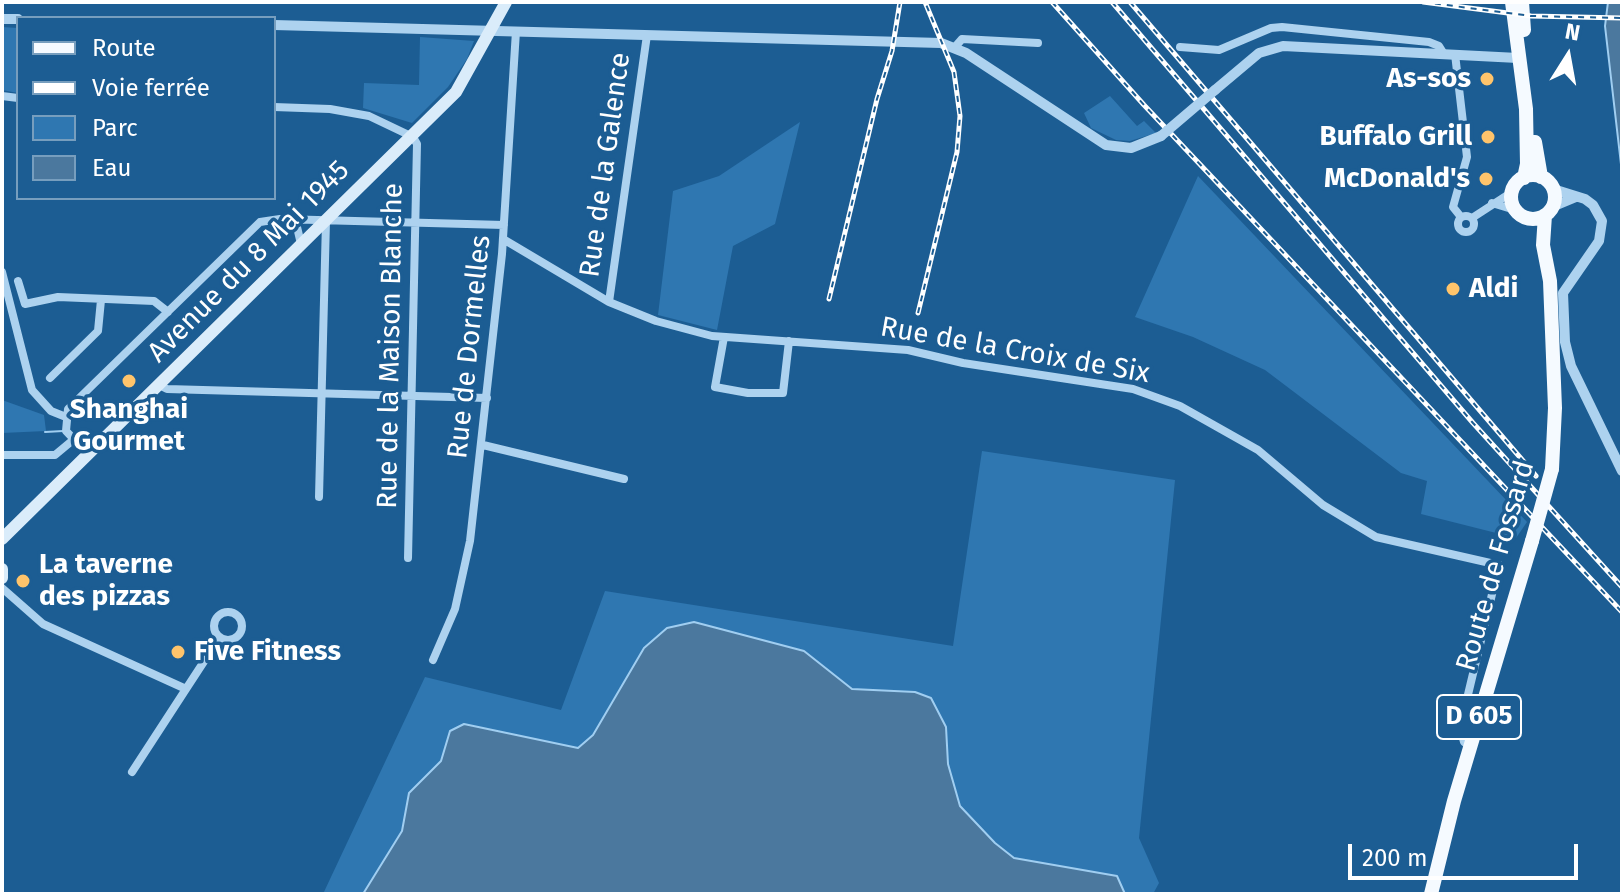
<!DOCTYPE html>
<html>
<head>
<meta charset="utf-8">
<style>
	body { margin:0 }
	#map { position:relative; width:1624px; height:896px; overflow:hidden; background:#1c5d93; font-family:"Fira Sans",sans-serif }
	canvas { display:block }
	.frame { position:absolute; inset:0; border:4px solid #fff; pointer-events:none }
	.legend { position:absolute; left:16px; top:16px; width:260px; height:184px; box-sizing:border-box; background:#1c5d93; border:2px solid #779ebe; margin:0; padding:10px 14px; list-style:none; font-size:24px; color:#fff }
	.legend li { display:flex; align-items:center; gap:16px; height:40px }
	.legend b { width:40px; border:2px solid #779ebe }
	.north { position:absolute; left:1528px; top:16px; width:80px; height:80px; -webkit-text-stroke:6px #1c5d93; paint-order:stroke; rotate:11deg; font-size:22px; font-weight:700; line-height:32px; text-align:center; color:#fff }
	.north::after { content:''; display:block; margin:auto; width:28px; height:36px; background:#fff; clip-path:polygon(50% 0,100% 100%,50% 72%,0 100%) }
	.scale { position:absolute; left:1348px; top:844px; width:230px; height:36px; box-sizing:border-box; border:4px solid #fff; border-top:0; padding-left:10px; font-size:24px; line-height:28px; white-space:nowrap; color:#fff; -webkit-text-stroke:6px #1c5d93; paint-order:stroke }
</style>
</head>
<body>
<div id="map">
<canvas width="1624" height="896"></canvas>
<div class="frame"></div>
<ul class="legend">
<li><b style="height:10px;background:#f5faff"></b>Route</li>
<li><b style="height:10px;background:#fff"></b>Voie ferrée</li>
<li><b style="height:22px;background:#2f77b1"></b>Parc</li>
<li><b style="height:22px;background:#4b789e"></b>Eau</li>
</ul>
<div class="north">N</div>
<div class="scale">200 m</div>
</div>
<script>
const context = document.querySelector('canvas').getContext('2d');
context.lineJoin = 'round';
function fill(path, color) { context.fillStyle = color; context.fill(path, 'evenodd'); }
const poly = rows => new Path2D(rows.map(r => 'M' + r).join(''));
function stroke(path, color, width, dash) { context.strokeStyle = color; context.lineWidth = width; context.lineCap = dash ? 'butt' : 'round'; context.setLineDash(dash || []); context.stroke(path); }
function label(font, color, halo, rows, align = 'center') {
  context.font = font + ' "Fira Sans",sans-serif'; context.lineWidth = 7; context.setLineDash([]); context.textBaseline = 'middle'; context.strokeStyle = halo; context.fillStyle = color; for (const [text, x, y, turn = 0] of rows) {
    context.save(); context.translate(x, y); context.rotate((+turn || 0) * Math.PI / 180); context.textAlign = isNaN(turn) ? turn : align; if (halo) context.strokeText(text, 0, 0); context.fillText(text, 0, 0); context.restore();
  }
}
const green = poly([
	[2,27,18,28,18,93,2,90],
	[420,37,474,41,467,59,448,87,412,123,363,108,364,83,419,85],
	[1110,96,1137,126,1144,121,1156,133,1130,141,1116,140,1091,128,1084,113],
	[800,122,775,224,733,246,717,330,658,315,673,191,719,176],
	[1198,176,1527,522,1516,538,1421,514,1427,481,1401,473,1265,370,1193,337,1135,317],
	[2,400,44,415,46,431,2,433],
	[982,451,1175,480,1139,838,1159,883,1153,894,1125,894,1117,876,1013,858,995,843,960,806,948,764,946,727,931,698,915,692,852,690,831,675,644,648,593,736,578,748,464,724,450,731,441,761,409,793,402,831,363,894,323,894,425,677,561,710,605,591,953,646]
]);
const water = poly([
	[1608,2,1622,2,1622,173,1605,26,1608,2],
	[694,622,804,651,852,689,915,692,931,698,946,727,948,764,960,806,995,843,1014,858,1117,876,1125,894,363,894,402,831,409,793,441,761,450,731,464,724,578,748,593,735,644,648,667,628,694,622]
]);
const stream = poly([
	[45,432,63,431]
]);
const minor = poly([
	[955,47,962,39,1038,43],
	[1180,47,1219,50,1271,28,1282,27,1429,42,1439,46,1444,54],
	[1455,54,1467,157,1453,207,1461,217],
	[2,96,18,98],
	[274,107,330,109,369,116,413,137,417,144,408,558],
	[1492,203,1515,210],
	'1458 224a8 8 0 1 1 16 0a8 8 0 1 1-16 0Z',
	[1472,218,1512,192],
	[287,220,297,227,301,244],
	[503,239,609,302,656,321,712,336,908,350,963,363,1133,389,1180,406,1258,450,1323,505,1376,537,1499,565,1460,728,1464,742,1470,747],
	[2,272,32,390,51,411,66,417],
	[18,281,25,304,58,297,154,301,168,312],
	[609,302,647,35],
	[724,337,715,387,748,393,783,393,789,341],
	[50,378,98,331,101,300],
	[159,385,167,389,487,398],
	[483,445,624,479],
	[88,454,66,431,68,409,260,222,280,219,504,225],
	[2,455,55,455,73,440],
	[319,497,326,221],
	[2,588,43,624,186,689,220,637],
	'214 626a14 14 0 1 1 28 0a14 14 0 1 1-28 0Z',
	[433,660,455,609,470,541,502,254,516,31],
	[132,772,186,689]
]);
const tertiary = poly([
	[2,19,18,19],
	[274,25,941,43,966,53,1106,145,1131,148,1161,136],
	[1215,90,1259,53,1283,46,1518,58],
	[1553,189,1585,199,1593,205,1602,221,1599,241,1563,293,1565,342,1571,366,1622,471],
	[1552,207,1576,197]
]);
const secondary = poly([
	[2,539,456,92,506,2],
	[2,569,2,578]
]);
const primary = poly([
	[1512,2,1526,109,1527,164,1524,178],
	[1522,2,1524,30],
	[1535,142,1541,177],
	'1511 197a22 22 0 1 1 44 0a22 22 0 1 1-44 0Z',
	[1545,215,1543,245,1550,281,1555,408,1552,469],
	[1431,894,1454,801,1532,541]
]);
const rail = poly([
	[1052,2,1144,105,1622,612],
	[1112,2,1473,423,1622,587],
	[1130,2,1536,476],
	[1423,2,1531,16,1622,18],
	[829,299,877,99,892,51,900,2],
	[918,313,957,152,960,116,954,72,925,2]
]);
const tertiaryBridge = poly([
	[1161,136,1215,90]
]);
const primaryBridge = poly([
	[1532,541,1552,469]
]);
const markers = [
	[1487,79,8,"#ffc46b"],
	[1488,137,8,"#ffc46b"],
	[1486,179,8,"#ffc46b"],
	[1453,289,8,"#ffc46b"],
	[129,381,8,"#ffc46b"],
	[23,581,8,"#ffc46b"],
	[178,652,8,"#ffc46b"]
];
const shields = [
	[1479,717,84]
];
const shieldNames = [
	["D 605",1479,717]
];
const poiNames = [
	["As-sos",1471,79],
	["Buffalo Grill",1472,137],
	["McDonald's",1470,179],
	["Aldi",1469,289,"left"],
	["Shanghai",129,410,"center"],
	["Gourmet",129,442,"center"],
	["La taverne",39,565,"left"],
	["des pizzas",39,597,"left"],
	["Five Fitness",194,652,"left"]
];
const streetNames = [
	["Rue de la Galence",606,165,-82],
	["Avenue du 8 Mai 1945",249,262,-45],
	["Rue de la Maison Blanche",391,346,-89],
	["Rue de Dormelles",470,347,-84],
	["Rue de la Croix de Six",1015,351,10],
	["Route de Fossard",1496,566,-74]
];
fill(green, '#2f77b1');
fill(water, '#4b789e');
stroke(water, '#a0cef1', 2);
stroke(stream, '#a0cef1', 2);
stroke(minor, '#add2ef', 8);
stroke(tertiary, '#add2ef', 10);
stroke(secondary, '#daecfa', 12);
stroke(primary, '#f5faff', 14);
stroke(rail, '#fff', 5);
stroke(rail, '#1c5d93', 2, [6]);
stroke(tertiaryBridge, '#add2ef', 10);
stroke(primaryBridge, '#f5faff', 14);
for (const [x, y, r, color] of markers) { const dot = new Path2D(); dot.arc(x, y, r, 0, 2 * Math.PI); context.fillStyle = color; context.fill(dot); stroke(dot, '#1c5d93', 3); }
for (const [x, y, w] of shields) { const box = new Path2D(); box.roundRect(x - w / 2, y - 22, w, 44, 6); context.fillStyle = '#1c5d93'; context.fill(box); stroke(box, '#fff', 2); }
label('bold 26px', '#fff', null, shieldNames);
label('bold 28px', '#fff', '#1c5d93', poiNames, 'right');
label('28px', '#fff', '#1c5d93', streetNames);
</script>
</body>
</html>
